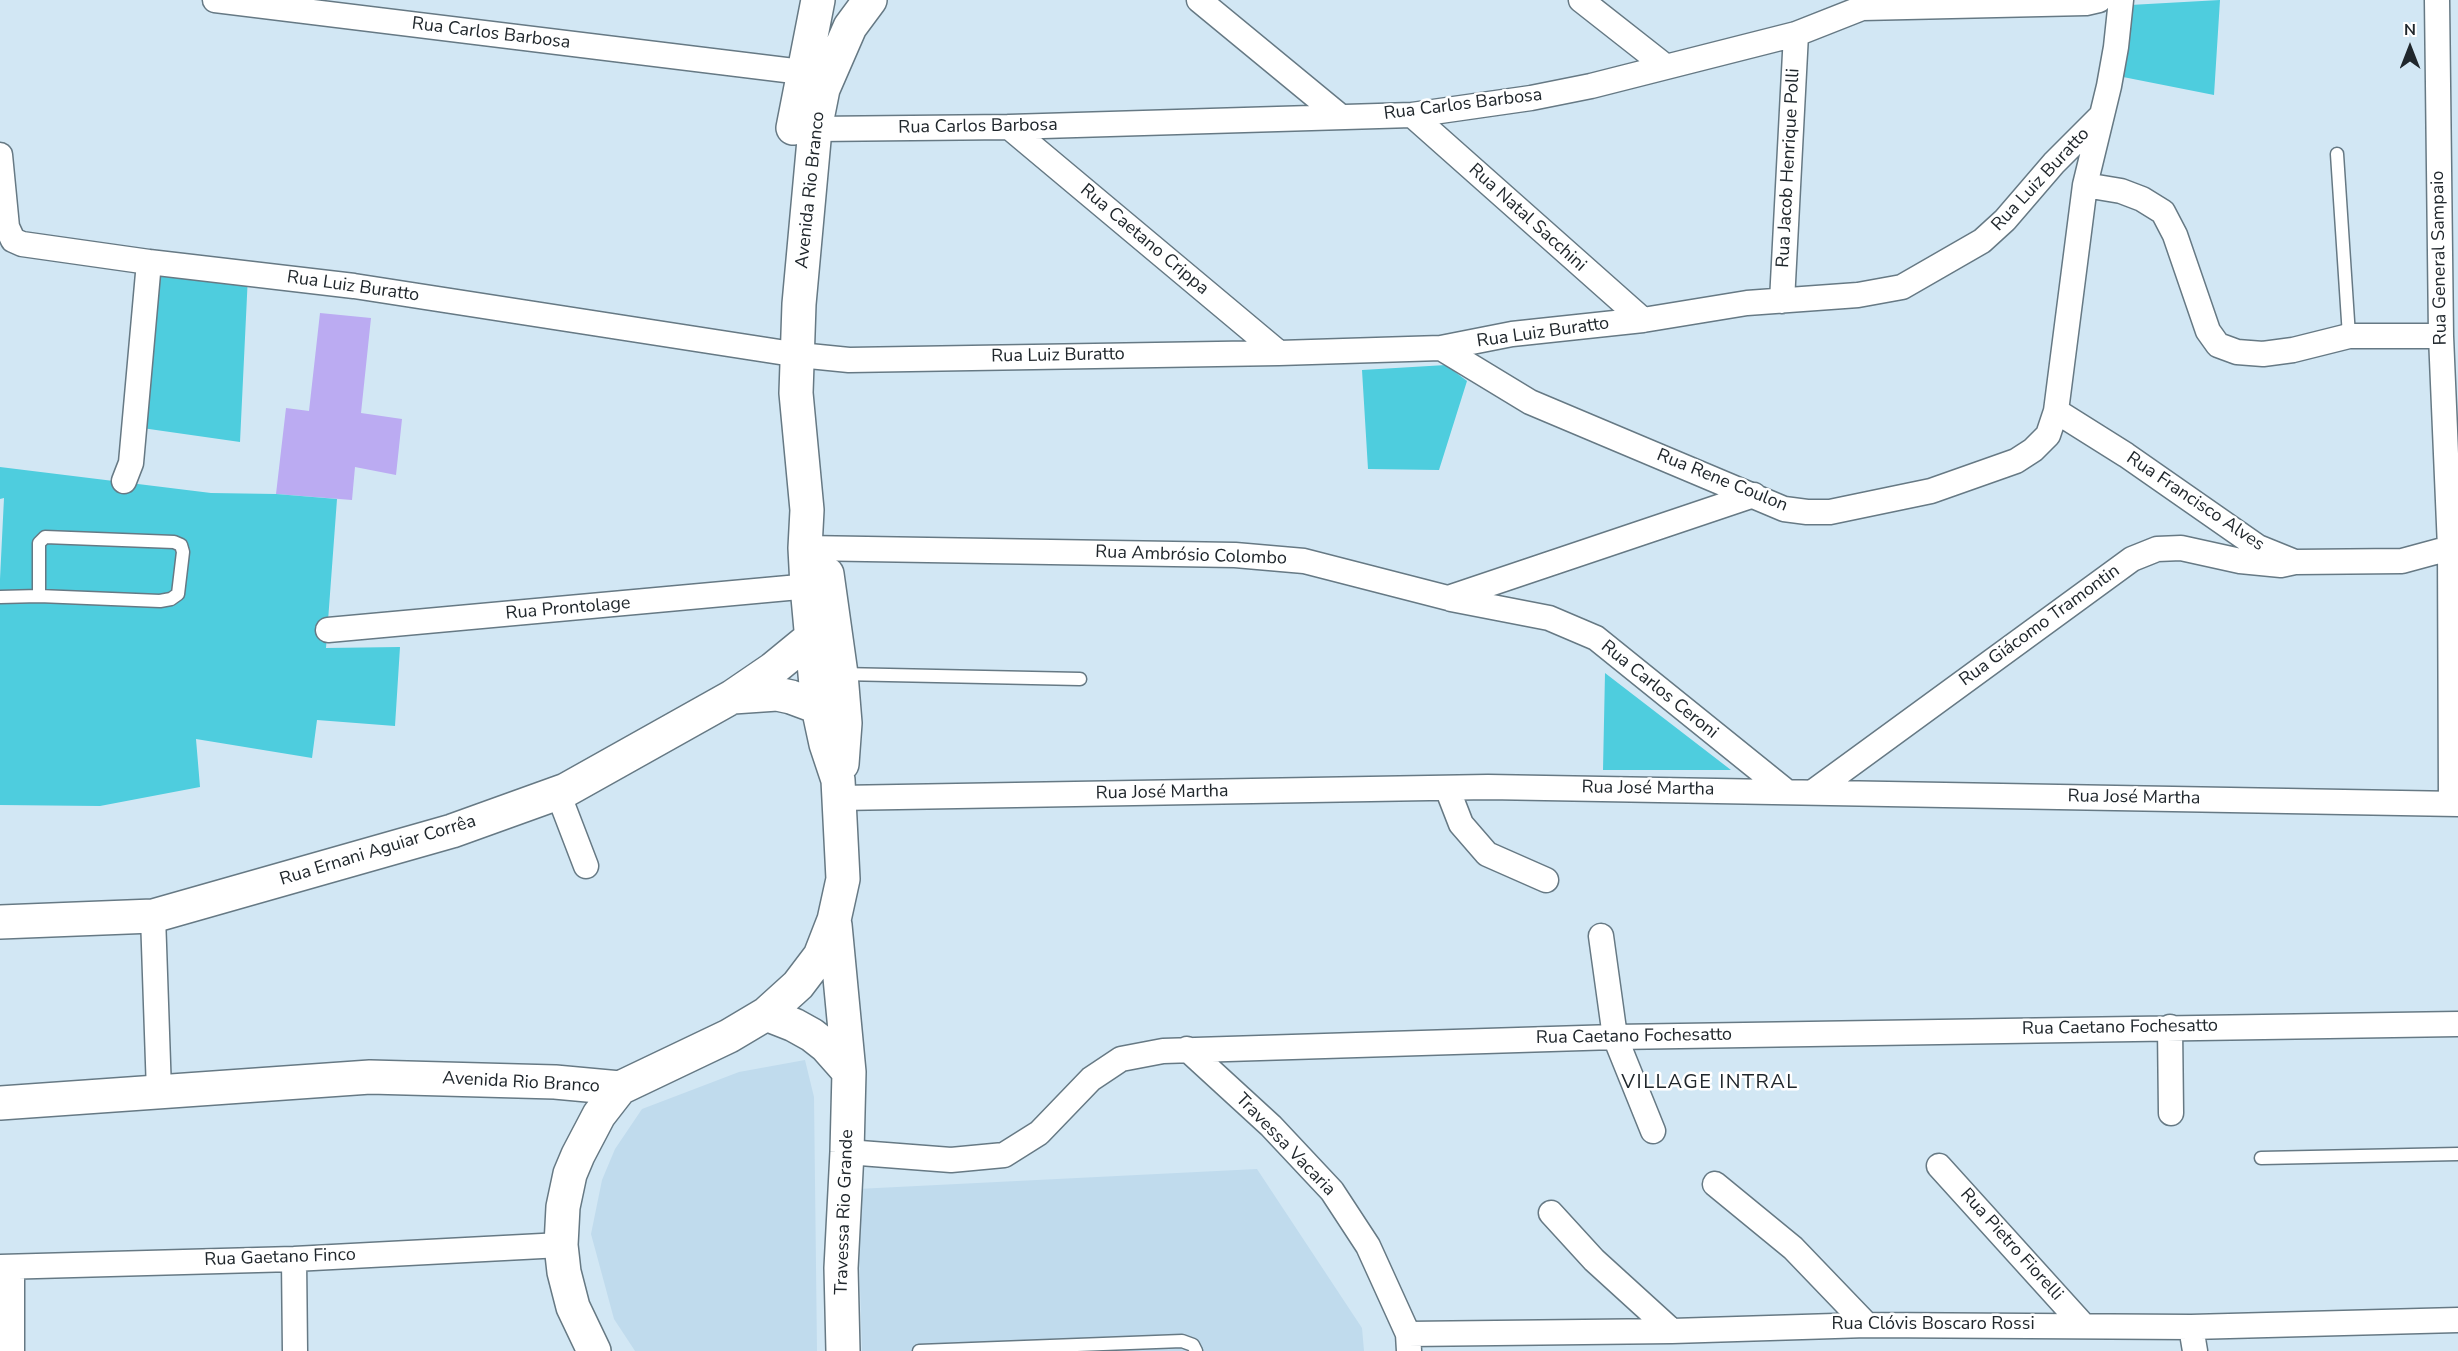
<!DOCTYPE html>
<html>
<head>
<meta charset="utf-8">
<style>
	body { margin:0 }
	#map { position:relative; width:2458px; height:1351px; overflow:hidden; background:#d2e7f4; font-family:"Nunito Sans",sans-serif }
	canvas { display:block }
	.north { position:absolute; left:2380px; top:18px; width:60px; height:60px; -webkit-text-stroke:4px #fff; paint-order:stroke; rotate:0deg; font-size:16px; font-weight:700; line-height:24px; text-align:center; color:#20272c }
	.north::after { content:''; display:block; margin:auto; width:21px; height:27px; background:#20272c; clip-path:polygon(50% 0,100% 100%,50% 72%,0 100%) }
</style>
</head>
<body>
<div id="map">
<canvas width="2458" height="1351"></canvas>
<div class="north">N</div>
</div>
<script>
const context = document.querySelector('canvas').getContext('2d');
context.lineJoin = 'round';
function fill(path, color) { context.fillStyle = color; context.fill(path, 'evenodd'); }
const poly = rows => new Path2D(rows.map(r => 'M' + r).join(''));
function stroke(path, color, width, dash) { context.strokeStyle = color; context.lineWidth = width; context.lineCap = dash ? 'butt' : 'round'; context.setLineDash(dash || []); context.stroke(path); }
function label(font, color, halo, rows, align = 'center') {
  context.font = font + ' "Nunito Sans",sans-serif'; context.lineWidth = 5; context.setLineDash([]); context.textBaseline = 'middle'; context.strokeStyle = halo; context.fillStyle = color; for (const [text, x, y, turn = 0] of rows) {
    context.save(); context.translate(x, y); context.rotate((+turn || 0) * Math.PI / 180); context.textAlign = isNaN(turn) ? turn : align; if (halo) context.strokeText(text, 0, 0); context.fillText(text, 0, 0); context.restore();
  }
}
const built = poly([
	[805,1060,814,1097,817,1351,635,1351,614,1319,591,1234,602,1180,615,1149,642,1109,739,1072],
	[1257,1169,1362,1328,1364,1351,862,1351,857,1189]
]);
const green = poly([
	[320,313,371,318,361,413,402,419,396,475,355,467,352,500,276,494,286,408,309,411]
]);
const building = poly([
	[2220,0,2214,95,2123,77,2130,5],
	[150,264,248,275,240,442,135,427],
	[1446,365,1467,381,1439,470,1368,469,1362,370],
	[0,467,211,493,276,494,337,499,326,648,400,647,395,726,317,720,312,758,196,739,200,787,100,806,0,805,0,579,4,498,0,499],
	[1605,673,1731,770,1603,770]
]);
const service = poly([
	[2337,154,2349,336],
	[0,597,39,596,160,601,171,599,178,594,183,552,181,545,174,542,45,537,39,543,39,596],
	[841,674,1080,679],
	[2261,1158,2458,1154],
	[919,1351,1182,1341,1193,1345,1196,1351]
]);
const minor = poly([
	[215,0,802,72],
	[1199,0,1341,117],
	[1581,0,1665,66],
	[2437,0,2441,336,2450,548,2451,804],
	[1412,115,1643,320],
	[1009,127,1279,353],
	[815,129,1009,127,1412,115,1531,98,1591,86,1796,34,1862,8,2086,3,2099,0],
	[0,155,7,227,13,240,22,244,149,262,354,286,799,355,849,360,1279,353,1441,348,1512,334,1643,320,1747,303,1858,295,1902,287,1982,241,2005,220,2054,163,2100,117],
	[2085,185,2121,191,2142,199,2163,212,2175,235,2208,331,2218,345,2237,352,2263,354,2293,350,2349,336,2441,336],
	[1782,301,1796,34],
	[1441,348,1530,402,1784,509,1807,512,1830,512,1931,491,2016,461,2033,450,2048,435,2056,411,2085,185,2109,86,2116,47,2121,0],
	[2056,411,2126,455,2258,547,2295,562,2402,561,2450,548],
	[124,481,131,463,149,262],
	[805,548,1235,555,1304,561,1448,598,1754,495],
	[1451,599,1549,618,1596,638,1787,792],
	[328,630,821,585],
	[1447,788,1461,824,1487,854,1546,880],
	[1813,792,2132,559,2157,549,2181,548,2240,561,2281,565,2295,562],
	[558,793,586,866],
	[839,798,1488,787,2458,804],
	[153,916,159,1092],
	[1601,936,1615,1037,1653,1131],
	[2170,1027,2171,1113],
	[1187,1049,1271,1126,1332,1191,1368,1246,1408,1334,1409,1351],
	[847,1152,951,1160,1004,1155,1039,1133,1091,1079,1121,1059,1163,1051,1615,1037,2458,1024],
	[1939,1166,2083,1325],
	[1715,1184,1793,1248,1867,1325],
	[1551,1213,1594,1260,1672,1331],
	[294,1259,295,1351],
	[0,1267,294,1259,561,1245],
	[12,1267,12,1351],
	[2191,1327,2195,1351],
	[1408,1334,1672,1331,1867,1325,2191,1327,2458,1320]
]);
const secondary = poly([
	[793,128,818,0],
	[827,574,841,674,845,723,842,764],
	[733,697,777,694,791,697,818,707,831,723],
	[0,922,153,916,452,831,566,790,732,697,773,669,812,637],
	[835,925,849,1072,847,1152,841,1268,843,1351],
	[766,1014,794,1025,812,1035,826,1046,849,1072],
	[0,1103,370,1077,555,1082,620,1088,729,1036,766,1014,798,985,820,956,834,920,843,879,838,780,826,744,818,707,807,586,805,548,807,510,796,393,799,304,815,129,823,89,850,27,870,0],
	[594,1351,573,1307,564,1272,561,1245,563,1207,570,1174,578,1155,599,1115,620,1088]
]);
const streetNames = [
	["Rua Carlos Barbosa",491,34,7],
	["Rua Carlos Barbosa",1463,105,-7],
	["Rua Carlos Barbosa",978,127,-1],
	["Rua Jacob Henrique Polli",1789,168,-87],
	["Rua Luiz Buratto",2041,180,-47],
	["Avenida Rio Branco",811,190,-84],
	["Rua Natal Sacchini",1527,218,42],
	["Rua Caetano Crippa",1144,240,40],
	["Rua General Sampaio",2440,258,-91],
	["Rua Luiz Buratto",353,287,8],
	["Rua Luiz Buratto",1543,333,-8],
	["Rua Luiz Buratto",1058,356,-1],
	["Rua Rene Coulon",1722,481,22],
	["Rua Francisco Alves",2195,502,34],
	["Rua Ambrósio Colombo",1191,556,2],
	["Rua Prontolage",568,609,-5],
	["Rua Giácomo Tramontin",2040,626,-36],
	["Rua Carlos Ceroni",1659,690,39],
	["Rua José Martha",1648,789,1],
	["Rua José Martha",1162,793,-1],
	["Rua José Martha",2134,798,1],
	["Rua Ernani Aguiar Corrêa",378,851,-17],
	["Rua Caetano Fochesatto",2120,1028,-1],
	["Rua Caetano Fochesatto",1634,1037,-1],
	["Avenida Rio Branco",521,1083,3],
	["Travessa Vacaria",1285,1145,46],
	["Travessa Rio Grande",845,1212,-88],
	["Rua Pietro Fiorelli",2011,1245,48],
	["Rua Gaetano Finco",280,1258,-2],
	["Rua Clóvis Boscaro Rossi",1933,1325]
];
const neighbourhoodNames = [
	["VILLAGE INTRAL",1710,1083]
];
fill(built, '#c0dbed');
fill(green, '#bbabf2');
fill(building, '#4ecdde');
stroke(service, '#667984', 15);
stroke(minor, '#667984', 27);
stroke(secondary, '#667984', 36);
stroke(service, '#fff', 12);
stroke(minor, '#fff', 24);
stroke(secondary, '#fff', 33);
label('18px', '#20272c', '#fff', streetNames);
context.letterSpacing = '1.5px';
label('20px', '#20272c', '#fff', neighbourhoodNames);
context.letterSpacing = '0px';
</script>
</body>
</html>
